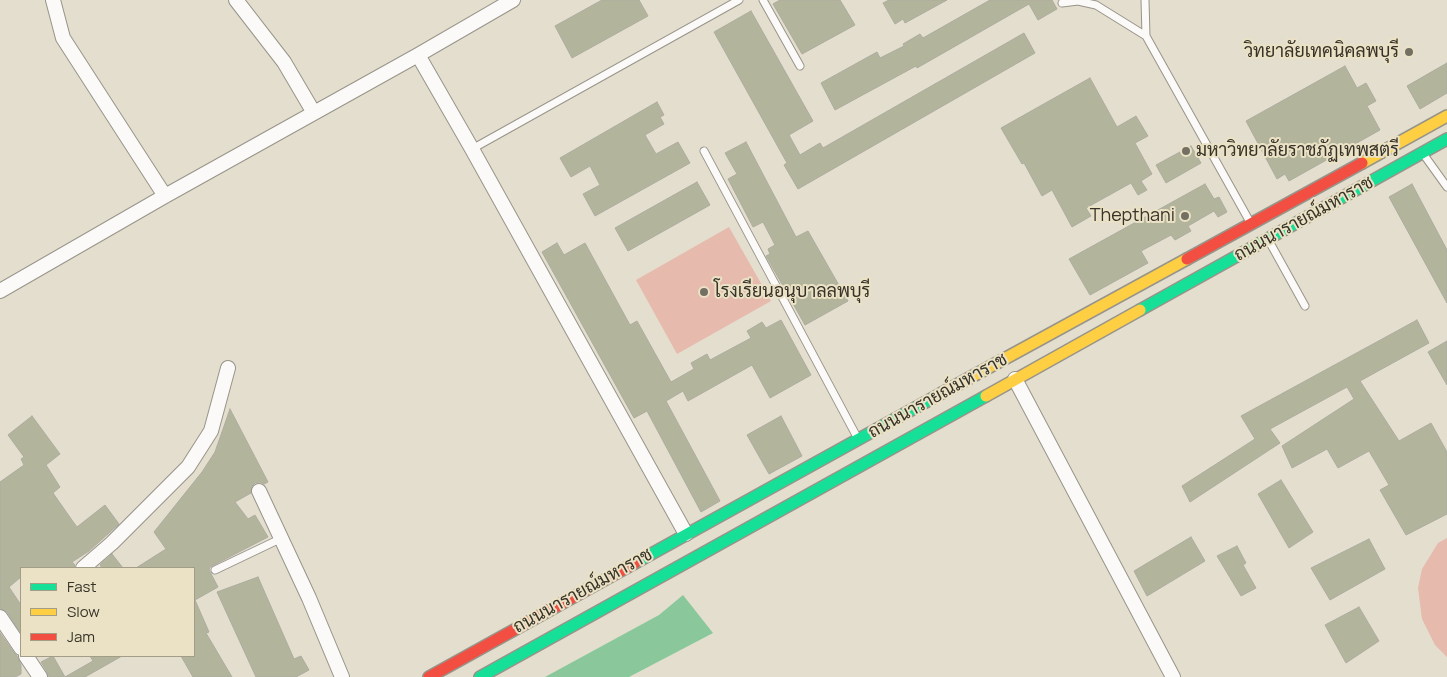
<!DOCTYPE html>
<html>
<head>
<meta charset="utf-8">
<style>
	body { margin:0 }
	#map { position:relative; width:1447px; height:677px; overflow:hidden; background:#e3dece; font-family:Manrope,sans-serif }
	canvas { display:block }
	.legend { position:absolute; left:20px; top:567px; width:175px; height:90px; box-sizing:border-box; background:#ebe2c6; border:1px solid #a39c87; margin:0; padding:6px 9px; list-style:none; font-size:15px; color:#373328 }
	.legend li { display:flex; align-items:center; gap:10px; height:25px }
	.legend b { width:25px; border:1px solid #a39c87 }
</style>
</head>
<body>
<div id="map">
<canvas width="1447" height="677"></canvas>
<ul class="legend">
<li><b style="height:6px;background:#16e098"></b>Fast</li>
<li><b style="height:6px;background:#ffcf43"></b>Slow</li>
<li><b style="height:6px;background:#f24e42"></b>Jam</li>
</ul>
</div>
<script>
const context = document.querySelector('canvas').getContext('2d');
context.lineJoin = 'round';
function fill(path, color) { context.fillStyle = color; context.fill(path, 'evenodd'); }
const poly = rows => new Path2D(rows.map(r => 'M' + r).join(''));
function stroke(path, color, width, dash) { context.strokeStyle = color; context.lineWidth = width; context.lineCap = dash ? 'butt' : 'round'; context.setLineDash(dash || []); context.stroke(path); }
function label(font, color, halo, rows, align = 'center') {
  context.font = font + ' Manrope,Sarabun,sans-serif'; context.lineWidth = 4; context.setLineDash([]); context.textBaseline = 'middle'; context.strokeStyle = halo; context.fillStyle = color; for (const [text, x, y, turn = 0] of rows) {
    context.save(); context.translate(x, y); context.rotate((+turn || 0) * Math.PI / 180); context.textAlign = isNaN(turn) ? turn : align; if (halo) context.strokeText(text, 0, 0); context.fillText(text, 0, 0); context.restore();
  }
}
const green = poly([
	[729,227,771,301,677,354,636,280],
	[1447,538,1447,657,1435,645,1422,619,1418,588,1422,569,1438,543]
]);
const water = poly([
	[683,595,713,633,629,677,545,677,659,615]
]);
const building = poly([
	[602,0,639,0,648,16,572,58,555,26,602,0],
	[780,0,840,0,855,25,802,54,773,4,780,0],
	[889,0,947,0,905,23,903,19,895,24,883,3,889,0],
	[990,0,1052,0,1057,9,1038,20,1029,4,917,68,916,66,835,110,821,83,877,52,880,58,904,46,903,44,920,34,923,38,990,0],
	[751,11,813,121,789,135,800,155,820,143,823,148,1024,33,1035,53,798,189,784,165,787,163,714,32,751,11],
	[1447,63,1447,93,1420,109,1407,86,1447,63],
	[1345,66,1357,88,1366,83,1376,101,1367,106,1380,130,1289,181,1285,174,1277,179,1246,121,1345,66],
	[1090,78,1117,127,1136,116,1148,136,1135,143,1152,174,1141,181,1147,190,1138,195,1131,183,1086,208,1091,216,1072,227,1052,190,1042,196,1024,163,1022,164,1001,128,1090,78],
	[657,102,664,115,660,117,664,124,645,135,656,154,678,142,690,163,595,216,583,194,600,185,590,166,571,177,560,158,657,102],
	[746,142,796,237,808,231,848,301,805,325,766,256,770,254,768,249,775,245,763,222,753,227,728,179,737,174,725,153,746,142],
	[1191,146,1201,163,1166,183,1156,165,1191,146],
	[697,182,710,205,628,251,615,228,697,182],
	[1205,184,1214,199,1219,197,1227,212,1218,217,1214,211,1188,226,1191,231,1175,240,1171,235,1141,251,1148,263,1090,295,1069,259,1205,184],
	[1412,184,1447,250,1447,303,1389,197,1412,184],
	[557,243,564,255,585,243,630,325,637,321,671,382,694,369,691,363,707,354,710,360,751,338,747,331,762,322,766,328,781,320,811,375,770,398,752,365,688,401,683,391,666,401,720,501,701,512,647,411,634,418,542,252,557,243],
	[1417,320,1429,343,1360,381,1399,441,1431,423,1447,452,1447,514,1406,535,1380,490,1389,485,1369,451,1338,468,1327,449,1292,468,1282,446,1354,399,1347,387,1270,429,1280,443,1190,502,1182,486,1255,439,1241,416,1417,320],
	[1447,341,1447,385,1428,352,1447,341],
	[230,409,268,482,264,484,260,482,255,483,252,486,251,493,235,502,248,519,255,515,268,537,210,567,209,570,218,587,195,600,209,632,206,633,232,677,193,677,181,656,194,656,194,568,136,568,166,549,154,532,202,472,215,452,230,409],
	[32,416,60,454,46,465,60,487,53,493,74,523,77,527,105,505,119,524,89,551,72,562,75,565,74,568,21,568,21,577,9,587,21,605,21,633,7,612,0,608,0,482,24,465,21,459,24,457,8,435,32,416],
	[781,416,802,456,769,474,747,435,781,416],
	[1281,480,1313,532,1289,548,1258,494,1281,480],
	[1191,537,1205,561,1147,596,1134,571,1191,537],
	[1369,539,1385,569,1330,600,1311,568,1369,539],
	[1237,546,1246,563,1243,565,1256,588,1241,596,1217,556,1237,546],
	[112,554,123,568,102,568,100,565,112,554],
	[258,577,294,659,301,656,309,670,296,677,256,677,217,592,258,577],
	[1359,607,1379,641,1346,663,1325,625,1359,607],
	[0,633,14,653,17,656,21,665,21,674,15,677,0,677,0,633],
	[53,656,65,677,93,661,90,656,122,656,85,677,49,677,47,672,41,662,53,656]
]);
const lane = poly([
	[763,0,800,66],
	[1145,0,1146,36,1250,222],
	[1062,3,1078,1,1096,5,1146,36],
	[472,149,739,0],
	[704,151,857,437],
	[1424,155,1447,187],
	[1269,241,1305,306],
	[215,570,282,538]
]);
const street = poly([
	[53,0,63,38,165,196],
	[236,0,284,62,314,113],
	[418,55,472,149,686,534],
	[0,291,165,196,418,55,513,0],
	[1015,379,1173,677],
	[259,491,309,598,342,677],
	[83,568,112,543,188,467,211,431,228,368],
	[0,617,21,648],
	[26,656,40,677]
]);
const fast = poly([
	[1140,310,1447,139],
	[635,563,942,393],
	[480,677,986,396]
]);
const slow = poly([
	[1362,163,1447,116],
	[942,393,1187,259],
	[986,396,1140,310]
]);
const jam = poly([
	[1187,259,1362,163],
	[429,677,635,563]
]);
const markers = [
	[1409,52,5,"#736f62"],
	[1186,151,5,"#736f62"],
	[1185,216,5,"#736f62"],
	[704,292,5,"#736f62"]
];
const poiNames = [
	["วิทยาลัยเทคนิคลพบุรี",1399,52],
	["มหาวิทยาลัยราชภัฏเทพสตรี",1196,151,"left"],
	["Thepthani",1175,216],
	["โรงเรียนอนุบาลลพบุรี",714,292,"left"]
];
const streetNames = [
	["ถนนนารายณ์มหาราช",1304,219,-29],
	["ถนนนารายณ์มหาราช",938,396,-29],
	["ถนนนารายณ์มหาราช",583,591,-29]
];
fill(green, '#e6baac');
fill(water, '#8ac79a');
fill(building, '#b2b49b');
stroke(building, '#adaca0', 1);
stroke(lane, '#989489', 9);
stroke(street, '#989489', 16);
stroke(fast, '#989489', 14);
stroke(slow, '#989489', 14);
stroke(jam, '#989489', 14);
stroke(lane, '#fbfaf8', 7);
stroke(street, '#fbfaf8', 14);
stroke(fast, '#16e098', 11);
stroke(slow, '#ffcf43', 11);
stroke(jam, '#f24e42', 11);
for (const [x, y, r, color] of markers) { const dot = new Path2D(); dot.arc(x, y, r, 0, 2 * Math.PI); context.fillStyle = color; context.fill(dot); stroke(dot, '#ebe2c6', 2); }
label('18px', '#373328', '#ebe2c6', poiNames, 'right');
label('18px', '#373328', '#ebe2c6', streetNames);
</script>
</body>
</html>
